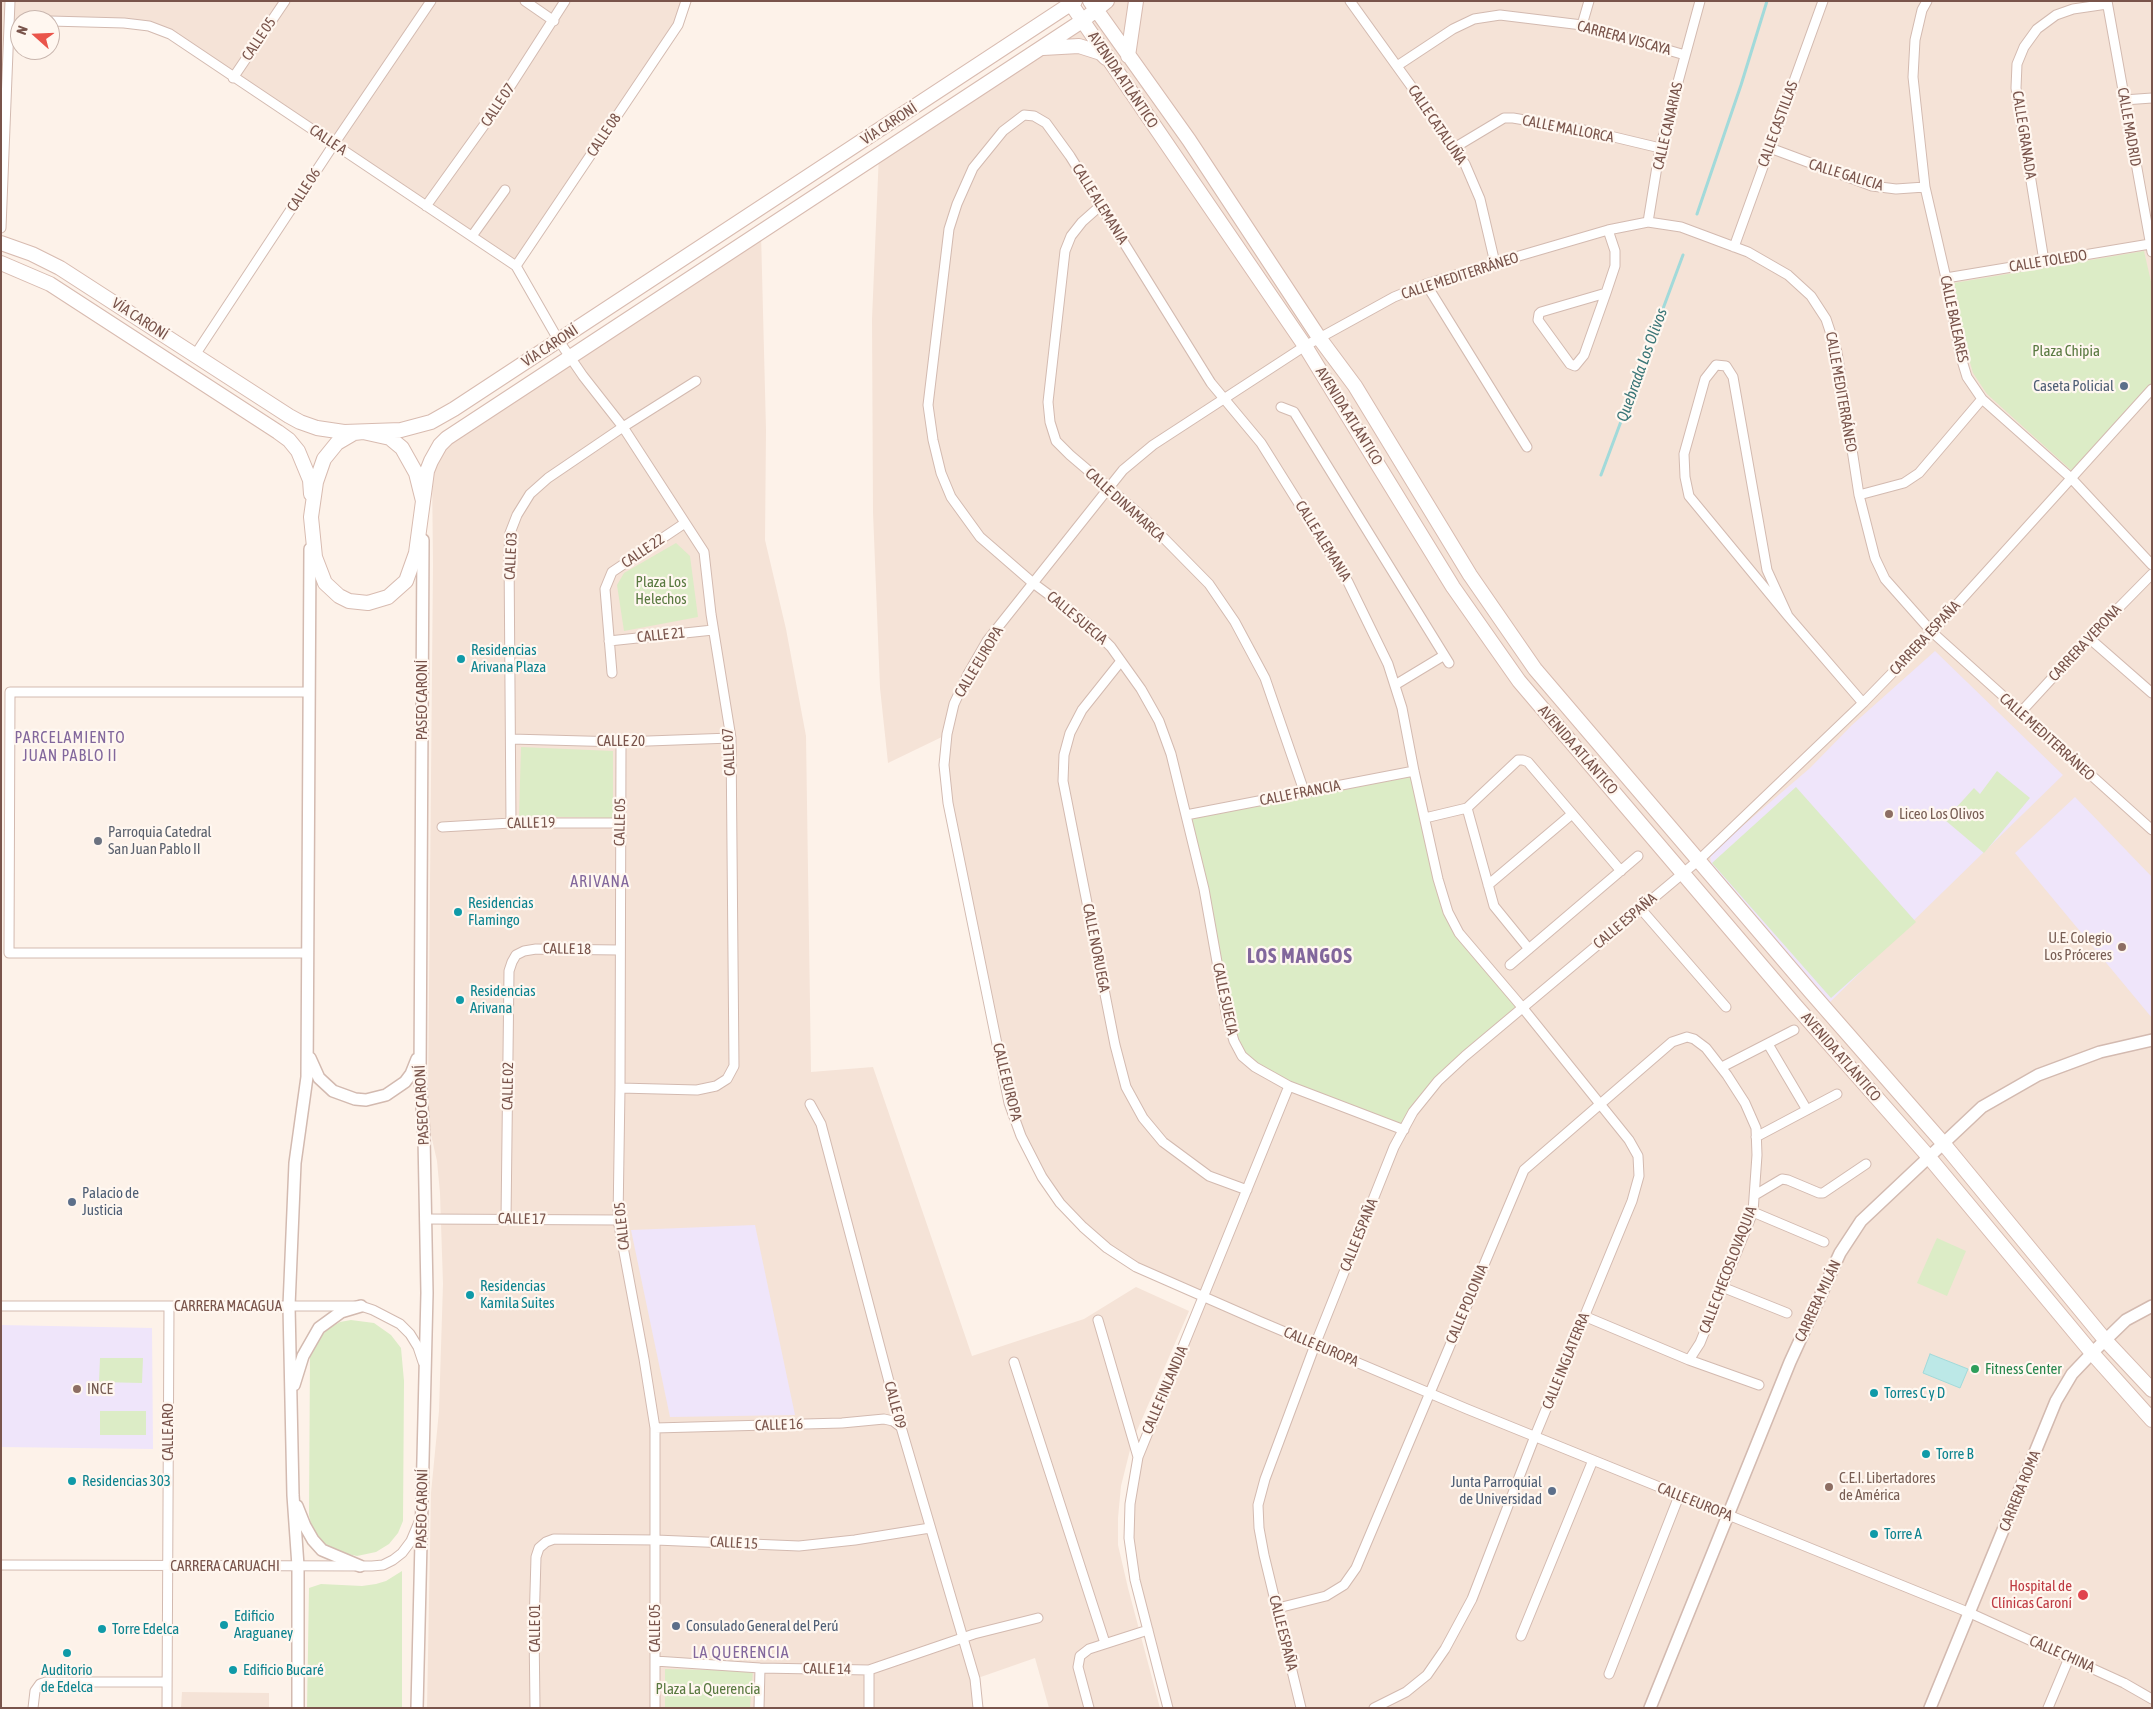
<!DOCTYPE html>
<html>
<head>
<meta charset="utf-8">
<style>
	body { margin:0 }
	#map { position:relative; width:2153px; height:1709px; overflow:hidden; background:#fdf2e9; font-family:"Asap Condensed",sans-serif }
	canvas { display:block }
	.frame { position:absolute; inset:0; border:2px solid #79544b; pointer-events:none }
	.north { position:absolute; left:10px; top:10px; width:50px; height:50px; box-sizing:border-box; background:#fff7f0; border:1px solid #c9b6ae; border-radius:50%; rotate:290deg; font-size:14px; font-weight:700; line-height:20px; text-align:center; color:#79544b }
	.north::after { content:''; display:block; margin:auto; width:18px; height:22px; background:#ea554b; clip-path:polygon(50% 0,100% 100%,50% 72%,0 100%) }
</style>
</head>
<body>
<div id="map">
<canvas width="2153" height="1709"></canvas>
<div class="frame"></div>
<div class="north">N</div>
</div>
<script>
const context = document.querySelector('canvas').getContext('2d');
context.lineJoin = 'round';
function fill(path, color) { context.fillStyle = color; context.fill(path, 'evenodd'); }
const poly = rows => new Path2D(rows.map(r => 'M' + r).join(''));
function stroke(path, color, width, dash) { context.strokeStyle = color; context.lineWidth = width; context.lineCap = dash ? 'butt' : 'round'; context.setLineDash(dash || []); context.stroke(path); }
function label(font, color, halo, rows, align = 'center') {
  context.font = font + ' "Asap Condensed",sans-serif'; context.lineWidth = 4.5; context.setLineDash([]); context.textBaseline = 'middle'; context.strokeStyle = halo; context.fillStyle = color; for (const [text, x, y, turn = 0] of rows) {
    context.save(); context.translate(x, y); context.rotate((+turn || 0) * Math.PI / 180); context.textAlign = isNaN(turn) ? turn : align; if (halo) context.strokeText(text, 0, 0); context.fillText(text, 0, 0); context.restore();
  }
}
const residential = poly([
	[1,1,686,1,678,25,517,264,170,34,149,26,50,20,10,20,7,101,1,101],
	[1107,1,2152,1,2152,1708,1168,1708,1129,1538,1138,1457,1204,1297,1136,1267,1083,1227,1042,1177,1009,1103,948,803,946,735,888,763,880,688,873,512,872,319,879,153],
	[761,233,766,430,765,540,786,629,806,736,811,1072,873,1067,972,1356,1084,1319,1136,1287,1189,1311,1132,1442,1121,1486,1118,1518,1118,1545,1128,1588,1160,1708,1049,1708,1035,1658,975,1679,978,1708,427,1708,431,1493,439,1411,443,1284,440,1193,437,1161,429,1126,428,1096,433,565,432,471,439,448],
	[182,1692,269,1693,269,1708,181,1708]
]);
const education = poly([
	[1935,651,2063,775,1829,1003,1711,867,1710,854,1810,768,1852,725],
	[2075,797,2152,877,2152,1018,2015,853],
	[755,1225,795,1415,670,1417,631,1230],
	[1,1325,152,1328,153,1449,1,1447]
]);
const green = poly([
	[2144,251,2152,286,2152,383,2072,471,1987,394,1973,373,1965,345,1954,283],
	[676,543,690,556,698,617,624,631,617,585,624,573],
	[521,747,613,751,613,818,519,816],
	[1414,771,1448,912,1522,1007,1465,1056,1404,1130,1255,1067,1234,1041,1186,815],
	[1997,771,2030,798,1984,853,1945,820,1974,788,1980,794],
	[1796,787,1916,922,1831,998,1712,863],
	[1937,1238,1966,1251,1947,1296,1917,1283],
	[351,1320,374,1323,391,1335,401,1348,404,1381,403,1521,398,1533,389,1544,376,1552,357,1556,343,1553,331,1548,321,1541,312,1528,309,1515,310,1354,322,1335,328,1329,340,1322],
	[100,1358,143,1358,142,1383,99,1382],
	[100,1411,146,1411,146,1435,100,1435],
	[402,1571,402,1708,307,1708,309,1588,321,1584,362,1586,376,1584,386,1581],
	[665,1669,753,1671,750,1708,665,1708]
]);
const water = poly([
	[1930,1354,1968,1369,1960,1388,1923,1373,1930,1354]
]);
const stream = poly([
	[1697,214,1741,85,1767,1],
	[1601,475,1683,255]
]);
const minor = poly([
	[525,1,554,21],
	[1350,1,1432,115,1465,164,1480,199,1495,263],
	[1927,1,1922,10,1915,40,1913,77,1925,187,1946,278,1960,354,1967,377,1982,399,2071,478,2152,565],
	[2107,1,2152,252],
	[50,21,124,23,149,26,170,34,516,266,559,341,583,376,623,427,704,552,711,614,731,738,734,1066,727,1079,716,1086,697,1090,620,1088],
	[1582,25,1589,1],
	[1397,66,1453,29,1474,19,1500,15,1582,25,1685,55],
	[233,78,285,1],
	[2124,100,2152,98],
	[1454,148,1504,118,1513,118,1589,131,1660,148],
	[1770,148,1872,186,1896,189,1925,187],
	[426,206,495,110,565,1],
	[1100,206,1082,222,1071,236,1065,251,1048,402,1050,422,1056,441,1070,455,1144,518,1209,584,1235,622,1265,678,1304,791],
	[1648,222,1660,148,1700,1],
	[1,228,10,1],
	[472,236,505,190],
	[1734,247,1823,1],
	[2044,261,2016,88,2017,64,2024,47,2037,29,2056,15,2073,9,2107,4],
	[516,266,678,25,686,1],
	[1946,278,2150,244],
	[1426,284,1527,447],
	[1606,293,1541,312,1539,314,1538,320,1570,364,1575,366,1584,355,1606,293,1615,266,1615,251,1608,230],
	[195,355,334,144,431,1],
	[1281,407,1294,412,1449,663],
	[1859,495,1904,483,1919,473,1982,399],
	[1788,616,1767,570,1733,377,1726,366,1716,365,1705,379,1684,454,1685,477,1689,496,1788,616,1863,703],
	[2089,638,2152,693],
	[609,641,713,630],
	[1121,661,1082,710,1070,733,1064,755,1063,781,1115,1045,1126,1087,1143,1118,1163,1142,1209,1176,1247,1190],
	[612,673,605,589,612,572,685,523],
	[1395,685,1443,656],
	[2020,713,2089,638,2152,574],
	[511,739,621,742,731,738],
	[621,742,620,1088,618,1220,644,1359,655,1428,655,1708],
	[1467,808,1494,906,1529,949],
	[1186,815,1414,771],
	[1425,818,1467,808,1518,760,1523,760,1528,762,1621,871],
	[511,823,509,552,510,533,517,515,530,494,548,478,623,427,696,381],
	[442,827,511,823,620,823],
	[2152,830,1932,632,1885,579,1875,558,1859,495,1837,352,1826,319,1811,296,1788,275,1748,252,1681,227,1648,222,1608,230,1495,263,1426,284,1394,297,1305,346,1153,445,1123,470,987,641,968,674,954,704,947,734,944,765,948,803,1009,1103,1021,1136,1042,1177,1060,1203,1083,1227,1107,1248,1136,1267,1259,1321,1467,1409,1970,1613,2124,1683,2152,1699],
	[1488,885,1572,814],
	[1640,908,1726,1007],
	[308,953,9,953,10,692,309,692],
	[1510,965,1638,856],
	[1768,1044,1807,1110],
	[1722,1067,1794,1030],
	[810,1104,821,1124,901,1427,975,1679,978,1708],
	[1756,1137,1837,1094],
	[1755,1195,1782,1179,1788,1180,1819,1193,1823,1193,1866,1164],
	[1753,1212,1824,1242],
	[425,1219,618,1220],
	[506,1219,509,971,512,962,516,955,524,951,536,949,619,950],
	[1722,1287,1787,1313],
	[1,1306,361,1306,373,1310,400,1324,410,1334,418,1347,423,1362],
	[1098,1320,1138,1457],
	[1689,1360,1759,1385],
	[1014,1362,1105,1643],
	[655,1428,842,1423,884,1419,893,1421,901,1427],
	[1,1565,372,1566,383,1565,393,1560,402,1553,411,1541,419,1522],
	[1278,1608,1326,1596,1344,1585,1356,1568,1524,1170,1672,1042,1687,1037,1694,1039,1706,1048,1727,1075,1745,1103,1756,1128,1757,1155,1753,1212,1700,1343,1689,1360,1584,1316],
	[1521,1636,1593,1460],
	[655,1661,760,1668,869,1670,974,1634,1038,1618],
	[869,1670,869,1708],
	[1609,1674,1679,1496],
	[33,1708,35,1691,40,1684,46,1682,167,1682],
	[167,1708,169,1306],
	[535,1708,534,1627,536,1557,539,1548,546,1542,554,1539,656,1540,799,1546,855,1540,930,1528],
	[759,1708,760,1668],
	[1089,1708,1078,1667,1080,1656,1089,1649,1148,1630],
	[1168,1708,1135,1580,1129,1538,1130,1504,1138,1457,1289,1086],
	[1301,1708,1264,1555,1259,1528,1258,1505,1265,1479,1315,1345,1394,1147,1413,1112,1438,1081,1465,1056,1700,859,1863,703,1932,632,2152,389],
	[1374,1708,1406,1692,1427,1675,1445,1649,1472,1599,1535,1436,1632,1201,1639,1176,1638,1156,1629,1140,1522,1007,1459,933,1448,912,1438,879,1414,771,1402,708,1388,664,1348,582,1261,443,1211,383,1070,156,1046,123,1034,116,1024,115,1003,131,973,168,957,204,949,229,928,405,933,440,941,473,951,497,980,537,1033,583,1087,623,1111,647,1141,689,1159,721,1171,754,1204,889,1227,1018,1234,1041,1242,1056,1255,1067,1289,1086,1404,1130],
	[2048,1708,2069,1658]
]);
const tertiary = poly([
	[310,1058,319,1078,333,1091,355,1099,366,1100,386,1095,405,1082,411,1074,417,1059],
	[294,1385,303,1356,319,1328,341,1312,361,1306],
	[297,1506,305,1526,313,1540,322,1550,360,1566],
	[298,1708,298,1566,293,1495,289,1306,295,1163,307,1077,310,549],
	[417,1708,427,1293,424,1137,420,1077,423,540],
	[1650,1708,1790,1362,1840,1253,1861,1221,1982,1107,2038,1075,2100,1052,2152,1040],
	[1930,1708,2056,1401,2072,1374,2092,1353,2126,1320,2152,1306]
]);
const secondary = poly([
	[1069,1,1305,346,1453,587,1519,681,1795,1005,1928,1156,2092,1353,2152,1420],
	[1090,1,1189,140,1320,339,1355,386,1470,575,1535,669,1810,991,1943,1143,2106,1341,2152,1390],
	[1043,48,1079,46,1101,53,1106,58],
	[1128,56,1136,1],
	[1,243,32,254,60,268,289,416,300,422,317,428,344,432,401,430,431,422,454,409,1075,1],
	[1,263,50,284,278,432,289,440,298,451,310,480,311,494],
	[363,432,390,438,402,448,416,473,423,501,416,553,406,581,388,597,368,603,349,601,339,596,325,583,315,557,311,517,316,482,324,459,337,443,354,433,363,432],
	[423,501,427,471,431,461,440,445,447,438,1082,21,1107,1]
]);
const markers = [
	[2124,386,5,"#5c6f8a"],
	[461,659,5,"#0f9aa8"],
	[1889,814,5,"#8d6e63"],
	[98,841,5,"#6b7280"],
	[458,912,5,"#0f9aa8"],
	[2122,947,5,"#8d6e63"],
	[460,1000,5,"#0f9aa8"],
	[72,1202,5,"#5c6f8a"],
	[470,1295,5,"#0f9aa8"],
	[1975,1369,5,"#2e9e5b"],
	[77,1389,5,"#8d6e63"],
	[1874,1393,5,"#0f9aa8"],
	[1926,1454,5,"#0f9aa8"],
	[72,1481,5,"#0f9aa8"],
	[1829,1487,5,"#8d6e63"],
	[1552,1491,5,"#5c6f8a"],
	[1874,1534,5,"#0f9aa8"],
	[2083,1595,6,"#e0444e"],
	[224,1625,5,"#0f9aa8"],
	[676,1626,5,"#5c6f8a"],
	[102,1629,5,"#0f9aa8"],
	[67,1653,5,"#0f9aa8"],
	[233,1670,5,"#0f9aa8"]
];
const streetNames = [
	["CARRERA VISCAYA",1624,38,15],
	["CALLE 05",259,39,-56],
	["AVENIDA ATLÁNTICO",1123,80,56],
	["CALLE 07",498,105,-56],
	["VÍA CARONÍ",889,124,-33],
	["CALLE CASTILLAS",1778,124,-70],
	["CALLE CATALUÑA",1437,125,56],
	["CALLE CANARIAS",1668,126,-77],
	["CALLE MADRID",2129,127,80],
	["CALLE MALLORCA",1568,129,11],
	["CALLE 08",604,135,-56],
	["CALLE GRANADA",2024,135,81],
	["CALLE A",328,140,34],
	["CALLE GALICIA",1846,175,17],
	["CALLE 06",304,190,-57],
	["CALLE ALEMANIA",1100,204,58],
	["CALLE TOLEDO",2048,261,-9],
	["CALLE MEDITERRÁNEO",1460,276,-18],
	["VÍA CARONÍ",140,319,33],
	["CALLE BALEARES",1954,319,78],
	["VÍA CARONÍ",550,346,-33],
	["CALLE MEDITERRÁNEO",1841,392,80],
	["AVENIDA ATLÁNTICO",1349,416,58],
	["CALLE DINAMARCA",1125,505,42],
	["CALLE ALEMANIA",1323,541,58],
	["CALLE 22",643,551,-34],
	["CALLE 03",511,556,-87],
	["CALLE SUECIA",1077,618,40],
	["CALLE 21",661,635,-6],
	["CARRERA ESPAÑA",1925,638,-47],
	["CARRERA VERONA",2085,643,-47],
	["CALLE EUROPA",979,662,-59],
	["PASEO CARONÍ",422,700,-90],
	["CALLE MEDITERRÁNEO",2047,737,42],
	["CALLE 20",621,741],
	["AVENIDA ATLÁNTICO",1578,750,49],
	["CALLE 07",729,752,-93],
	["CALLE FRANCIA",1300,793,-11],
	["CALLE 05",620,822,-89],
	["CALLE 19",531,823,-1],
	["CALLE ESPAÑA",1625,921,-40],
	["CALLE NORUEGA",1096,948,79],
	["CALLE 18",567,949,1],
	["CALLE SUECIA",1225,999,78],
	["AVENIDA ATLÁNTICO",1841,1057,49],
	["CALLE EUROPA",1007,1082,76],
	["CALLE 02",508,1086,-89],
	["PASEO CARONÍ",422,1105,-93],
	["CALLE 17",522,1219,1],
	["CALLE 05",622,1226,-96],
	["CALLE ESPAÑA",1359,1235,-68],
	["CALLE CHECOSLOVAQUIA",1728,1270,-69],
	["CARRERA MILÁN",1818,1301,-65],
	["CALLE POLONIA",1467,1304,-67],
	["CARRERA MACAGUA",228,1306],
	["CALLE EUROPA",1321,1347,23],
	["CALLE INGLATERRA",1566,1361,-68],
	["CALLE FINLANDIA",1165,1390,-67],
	["CALLE 09",895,1405,75],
	["CALLE 16",779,1425,-2],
	["CALLE ARO",168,1432,-90],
	["CARRERA ROMA",2020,1491,-68],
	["CALLE EUROPA",1695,1502,22],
	["PASEO CARONÍ",422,1509,-89],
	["CALLE 15",734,1543,3],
	["CARRERA CARUACHI",225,1566],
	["CALLE 01",535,1628,-90],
	["CALLE 05",655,1628,-90],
	["CALLE ESPAÑA",1283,1633,76],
	["CALLE CHINA",2062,1654,24],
	["CALLE 14",827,1669,1]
];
const parkNames = [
	["Plaza Chipia",2066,351],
	["Plaza Los",661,582],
	["Helechos",661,599],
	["Plaza La Querencia",708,1689]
];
const serviceNames = [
	["Caseta Policial",2114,386],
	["Palacio de",82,1193,"left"],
	["Justicia",82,1210,"left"],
	["Junta Parroquial",1542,1482],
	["de Universidad",1542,1499],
	["Consulado General del Perú",686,1626,"left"]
];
const cultureNames = [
	["Residencias",471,650],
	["Arivana Plaza",471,667],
	["Residencias",468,903],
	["Flamingo",468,920],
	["Residencias",470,991],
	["Arivana",470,1008],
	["Residencias",480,1286],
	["Kamila Suites",480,1303],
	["Torres C y D",1884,1393],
	["Torre B",1936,1454],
	["Residencias 303",82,1481],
	["Torre A",1884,1534],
	["Edificio",234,1616],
	["Araguaney",234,1633],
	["Torre Edelca",112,1629],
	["Auditorio",67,1670,"center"],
	["de Edelca",67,1687,"center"],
	["Edificio Bucaré",243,1670]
];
const educationNames = [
	["Liceo Los Olivos",1899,814],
	["U.E. Colegio",2112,938,"right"],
	["Los Próceres",2112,955,"right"],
	["INCE",87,1389],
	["C.E.I. Libertadores",1839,1478],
	["de América",1839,1495]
];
const worshipNames = [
	["Parroquia Catedral",108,832],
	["San Juan Pablo II",108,849]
];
const leisureNames = [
	["Fitness Center",1985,1369]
];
const healthNames = [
	["Hospital de",2072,1586],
	["Clínicas Caroní",2072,1603]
];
const waterNames = [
	["Quebrada Los Olivos",1642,365,-70]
];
const neighbourhoodNames = [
	["PARCELAMIENTO",70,738],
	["JUAN PABLO II",70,756],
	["ARIVANA",600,882],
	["LA QUERENCIA",741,1653]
];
const districtNames = [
	["LOS MANGOS",1300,957]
];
fill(residential, '#f5e3d7');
fill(education, '#efe5fa');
fill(green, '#dcecc6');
fill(water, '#bce8e7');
stroke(water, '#a2dada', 1);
stroke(stream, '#a2dada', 3);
stroke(minor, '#d3bab0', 11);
stroke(tertiary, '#d3bab0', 14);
stroke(secondary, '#d8bbb0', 16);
stroke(minor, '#fff', 9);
stroke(tertiary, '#fff', 11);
stroke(secondary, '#fff', 14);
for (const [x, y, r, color] of markers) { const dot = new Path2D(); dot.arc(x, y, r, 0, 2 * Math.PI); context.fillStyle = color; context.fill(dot); stroke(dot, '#fff7f0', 2); }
label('15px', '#79544b', '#fff7f0', streetNames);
label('15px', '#597940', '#fff7f0', parkNames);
label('15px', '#4e5e75', '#fff7f0', serviceNames, 'right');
label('15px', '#0d838f', '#fff7f0', cultureNames, 'left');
label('15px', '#785e54', '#fff7f0', educationNames, 'left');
label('15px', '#5b616d', '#fff7f0', worshipNames, 'left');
label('15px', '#27864d', '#fff7f0', leisureNames, 'left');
label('15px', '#be3a42', '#fff7f0', healthNames, 'right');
label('italic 16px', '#3a7677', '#fff7f0', waterNames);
context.letterSpacing = '1px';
label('16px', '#82679c', '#fff7f0', neighbourhoodNames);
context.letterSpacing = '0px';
context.letterSpacing = '1px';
label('bold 20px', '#82679c', '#fff7f0', districtNames);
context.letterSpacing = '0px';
</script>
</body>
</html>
